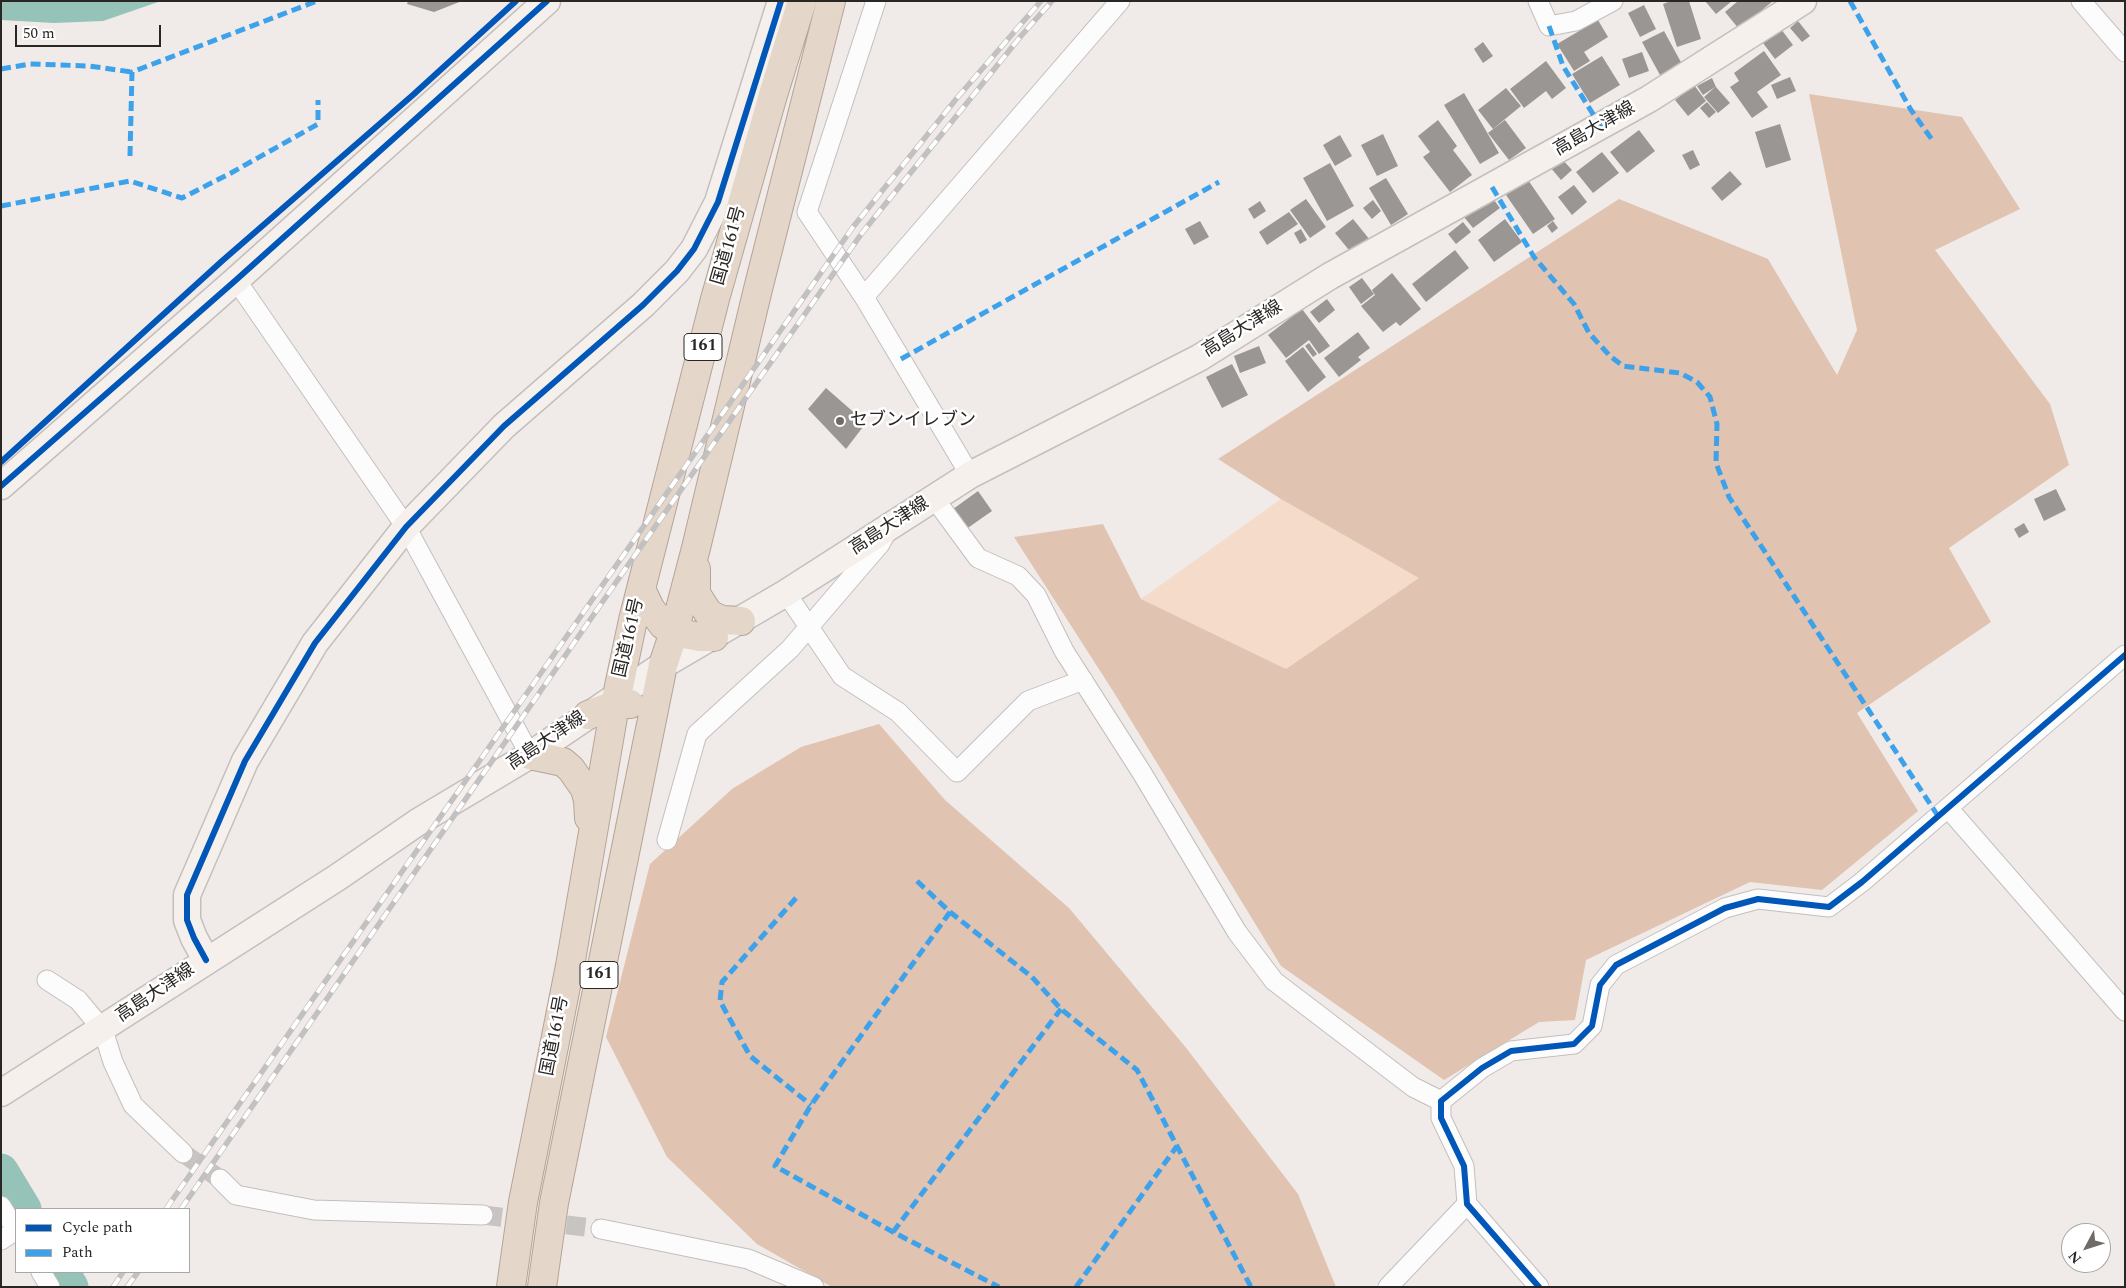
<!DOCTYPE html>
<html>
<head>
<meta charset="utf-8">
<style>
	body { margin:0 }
	#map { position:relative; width:2126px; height:1288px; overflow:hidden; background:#f0ebe8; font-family:Spectral,serif }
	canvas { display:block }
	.frame { position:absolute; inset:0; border:2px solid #292624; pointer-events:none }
	.legend { position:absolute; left:15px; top:1208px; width:175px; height:65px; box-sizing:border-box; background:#fff; border:1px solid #a9a8a7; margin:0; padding:6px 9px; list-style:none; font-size:15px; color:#292624 }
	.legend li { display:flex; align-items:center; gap:10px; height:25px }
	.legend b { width:25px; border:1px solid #a9a8a7 }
	.north { position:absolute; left:2061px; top:1223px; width:50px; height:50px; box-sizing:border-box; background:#fff; border:1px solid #a9a8a7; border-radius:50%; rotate:230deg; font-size:14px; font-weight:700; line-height:20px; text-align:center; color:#292624 }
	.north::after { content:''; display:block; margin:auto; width:18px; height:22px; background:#6f6b69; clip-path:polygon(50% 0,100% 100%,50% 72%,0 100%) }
	.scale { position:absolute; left:15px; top:25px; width:146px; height:22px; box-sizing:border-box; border:2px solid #292624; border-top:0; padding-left:6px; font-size:15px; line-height:18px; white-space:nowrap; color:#292624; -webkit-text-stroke:4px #fff; paint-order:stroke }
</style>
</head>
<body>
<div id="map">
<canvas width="2126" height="1288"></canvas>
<div class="frame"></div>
<ul class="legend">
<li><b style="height:6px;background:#0057b8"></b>Cycle path</li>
<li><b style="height:6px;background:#3ea2eb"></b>Path</li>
</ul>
<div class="north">N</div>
<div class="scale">50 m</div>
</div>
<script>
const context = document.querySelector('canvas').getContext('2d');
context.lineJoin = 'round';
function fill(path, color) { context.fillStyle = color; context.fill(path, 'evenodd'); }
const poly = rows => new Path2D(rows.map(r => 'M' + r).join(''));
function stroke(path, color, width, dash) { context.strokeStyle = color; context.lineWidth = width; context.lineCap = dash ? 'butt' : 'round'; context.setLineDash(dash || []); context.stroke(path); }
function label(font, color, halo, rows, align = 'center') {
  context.font = font + ' Spectral,"Noto Sans JP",serif'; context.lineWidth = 5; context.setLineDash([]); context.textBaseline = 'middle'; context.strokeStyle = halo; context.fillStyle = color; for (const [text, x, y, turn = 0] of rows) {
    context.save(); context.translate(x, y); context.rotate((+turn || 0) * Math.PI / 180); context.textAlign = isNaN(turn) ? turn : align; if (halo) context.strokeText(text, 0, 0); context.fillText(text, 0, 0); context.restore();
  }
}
const green = poly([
	[1281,499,1420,578,1286,669,1141,599]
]);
const forest = poly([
	[1809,94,1962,117,2020,209,1935,250,2050,404,2069,465,1949,548,1991,622,1857,713,1918,811,1822,890,1750,882,1586,960,1575,1020,1539,1022,1444,1080,1281,966,1113,691,1014,537,1103,524,1141,599,1286,669,1419,578,1281,499,1218,459,1619,199,1768,259,1837,375,1857,330],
	[879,724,945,800,1069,908,1187,1049,1298,1194,1336,1287,832,1287,757,1244,667,1157,606,1037,650,864,732,789,801,747]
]);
const water = poly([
	[1,1,161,1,103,21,54,23,1,20]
]);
const river = poly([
	[1,1171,24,1209],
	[62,1272,71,1287]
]);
const building = poly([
	[408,1,462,1,434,12,407,4],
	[1671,1,1689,1,1701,39,1677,47,1663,4],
	[1705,1,1732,1,1716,14],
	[1738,1,1773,1,1739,29,1725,12],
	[1644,5,1656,29,1640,37,1628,13],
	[1598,20,1608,37,1584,52,1590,61,1574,71,1557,44],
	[1798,21,1810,36,1802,42,1790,28],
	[1781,29,1793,45,1775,59,1763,43],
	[1664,31,1682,64,1660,75,1642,42],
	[1483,42,1493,56,1483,63,1474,49],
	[1764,51,1781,75,1757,92,1768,107,1752,118,1730,87,1739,81,1734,73],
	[1642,52,1649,71,1629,78,1622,59],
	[1602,56,1620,85,1590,103,1572,74],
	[1546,61,1566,88,1552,99,1546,91,1524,108,1510,89],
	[1790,77,1796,91,1777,99,1771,85],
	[1712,78,1716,87,1730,103,1718,113,1704,97,1715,87,1703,95,1697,86],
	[1694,85,1706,101,1688,116,1675,100],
	[1506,88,1521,106,1493,129,1478,110],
	[1464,93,1499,153,1480,164,1444,105],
	[1707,102,1716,112,1709,118,1700,108],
	[1438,120,1457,146,1453,150,1472,175,1450,192,1423,157,1430,152,1418,136],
	[1505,120,1526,148,1509,160,1488,133],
	[1780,124,1791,160,1766,168,1755,132],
	[1639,130,1655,151,1627,173,1610,152],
	[1383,134,1398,166,1377,176,1361,145],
	[1340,135,1352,156,1335,166,1323,145],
	[1693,150,1700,165,1690,170,1682,155],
	[1602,152,1619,173,1593,193,1576,172],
	[1561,158,1572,170,1561,180,1550,167],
	[1330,163,1354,206,1327,221,1303,178],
	[1730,171,1742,184,1722,201,1711,188],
	[1386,178,1408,214,1391,225,1369,188],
	[1528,180,1555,219,1533,234,1506,195],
	[1574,185,1587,202,1572,215,1558,197],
	[1491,196,1500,208,1473,228,1464,217],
	[1306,199,1326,227,1310,238,1290,210],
	[1373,200,1381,211,1372,219,1363,208],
	[1260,201,1266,211,1254,219,1248,209],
	[1289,212,1298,224,1267,245,1259,232],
	[1353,219,1370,240,1353,255,1335,233],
	[1505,219,1522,242,1494,262,1478,240],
	[1200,221,1209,237,1194,245,1185,229],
	[1553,221,1558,228,1552,233,1547,226],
	[1463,222,1471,232,1456,244,1448,234],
	[1301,229,1307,240,1300,244,1294,233],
	[1455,250,1469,268,1426,302,1412,284],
	[1392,273,1421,309,1400,326,1396,322,1383,332,1361,306,1375,295,1372,290],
	[1362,278,1374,294,1361,304,1349,287],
	[1327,299,1335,310,1319,323,1310,312],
	[1302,309,1330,346,1319,354,1309,340,1286,358,1268,335],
	[1358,332,1370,348,1358,357,1361,360,1339,377,1324,358],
	[1309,343,1317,354,1313,357,1305,346],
	[1259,346,1266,363,1240,373,1234,356],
	[1303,347,1326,377,1308,392,1285,361],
	[1232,364,1248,395,1222,408,1206,377],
	[826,388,866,423,846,449,808,409],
	[2056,489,2066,510,2044,521,2034,499],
	[978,491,992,511,962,532,949,512],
	[2024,523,2029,532,2019,538,2014,529]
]);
const streetTunnel = poly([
	[183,1153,220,1179],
	[483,1215,601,1229]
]);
const street = poly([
	[876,1,807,212,864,297,970,475],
	[1538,1,1549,26,1576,21,1613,1],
	[2081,1,2125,52],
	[236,280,406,527,530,755],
	[864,297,1120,1],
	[934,498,978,558,1018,576,1036,595,1064,651,1142,773,1237,932,1274,981,1413,1087,1441,1101],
	[786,593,842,676,898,712,957,772,1028,701,1083,680],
	[1948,808,2125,1011],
	[667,840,697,734,790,649,880,544,886,533],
	[47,980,78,1000,103,1030,113,1062,133,1105,183,1153],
	[220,1179,236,1195,314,1210,483,1215],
	[1,1206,16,1230],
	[601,1229,748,1259,814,1287],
	[1,1240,16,1230],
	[41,1272,50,1287],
	[1388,1287,1467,1204],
	[1539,1287,1467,1204,1464,1166,1441,1118,1441,1101,1482,1068,1511,1051,1574,1044,1592,1026,1600,985,1616,965,1725,908,1758,899,1829,907,1862,882,2125,655]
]);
const secondary = poly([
	[1,486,236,280,547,1],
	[206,960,194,938,187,920,187,895,245,761,315,643,406,527,504,426,643,305,677,271,694,249,718,202,781,1],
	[1,1093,338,877,418,822,530,755,663,665,786,593,970,475,1199,358,1330,276,1649,99,1803,1]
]);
const highway = poly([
	[696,569,696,594,709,614,722,620,741,621],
	[641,589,650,608,663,625,674,632,700,637,714,637],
	[588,715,615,705,630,704],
	[530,755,563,762,571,769,585,789,588,800,589,818],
	[511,1287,523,1202,570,966,615,705,633,620,715,299,773,95,802,1],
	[542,1287,554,1203,663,665,674,632,696,548,758,289,831,1]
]);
const rail = poly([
	[166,1209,853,227,957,98,1041,1],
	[181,1209,626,568,862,233,1021,36,1052,1],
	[113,1287,123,1272],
	[127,1287,138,1272]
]);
const quiet = poly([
	[1850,1,1911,110,1933,141],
	[1549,26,1563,66,1601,127],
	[1,69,30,64,89,66,132,72],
	[130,156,132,72,317,1],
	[1492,187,1534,257,1574,304,1589,333,1610,356,1623,366,1680,373,1697,382,1710,397,1717,424,1716,463,1729,497,1938,816],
	[1,206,130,181,182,198,231,173,318,124,318,100],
	[901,359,1219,182],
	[917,881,950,912,1032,977,1061,1009,1137,1070,1251,1287],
	[796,898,722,982,720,1001,750,1056,811,1105],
	[950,912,811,1105,775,1166,893,1232,999,1287],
	[893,1232,1061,1009],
	[1076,1287,1177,1146]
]);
const cycleway = poly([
	[1,462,222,261,414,94,516,1],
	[1,486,236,280,547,1],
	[206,960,194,938,187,920,187,895,245,761,315,643,406,527,504,426,643,305,677,271,694,249,718,202,781,1],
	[1539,1287,1467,1204,1464,1166,1441,1118,1441,1101,1482,1068,1511,1051,1574,1044,1592,1026,1600,985,1616,965,1725,908,1758,899,1829,907,1862,882,2125,655]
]);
const markers = [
	[840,421,5,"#6f6b69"]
];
const shields = [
	[703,347,38],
	[599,975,38]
];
const shieldNames = [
	["161",703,347],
	["161",599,975]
];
const streetNames = [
	["高島大津線",1595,130,-30],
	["国道161号",730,246,-74],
	["高島大津線",1243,330,-32],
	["高島大津線",890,527,-33],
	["国道161号",630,638,-77],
	["高島大津線",547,742,-34],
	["高島大津線",156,994,-34],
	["国道161号",556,1036,-79]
];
const poiNames = [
	["セブンイレブン",850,421]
];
fill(green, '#f4dbca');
fill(forest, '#e0c3b0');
fill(water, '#96c3b7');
stroke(river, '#96c3b7', 35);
fill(building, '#9a9694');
stroke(streetTunnel, '#c8c4c1', 19, [19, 9]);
stroke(street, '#c3bfbd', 21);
stroke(secondary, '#c3bfbd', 29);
stroke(highway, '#b4a497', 30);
stroke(street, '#fdfcfc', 19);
stroke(secondary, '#f5f0ec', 26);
stroke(highway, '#e4d6c9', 28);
stroke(rail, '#c2c0c0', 5.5);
stroke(rail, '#fff', 4, [11]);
stroke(quiet, '#3ea2eb', 5, [10, 5]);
stroke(cycleway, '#0057b8', 6);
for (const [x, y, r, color] of markers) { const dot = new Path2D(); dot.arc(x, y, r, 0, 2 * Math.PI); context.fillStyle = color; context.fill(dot); stroke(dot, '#fff', 2); }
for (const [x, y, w] of shields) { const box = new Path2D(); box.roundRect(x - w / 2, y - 13.5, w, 27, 4); context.fillStyle = '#fff'; context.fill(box); stroke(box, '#292624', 1); }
label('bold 16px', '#292624', null, shieldNames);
label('18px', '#292624', '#fff', streetNames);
label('18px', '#292624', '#fff', poiNames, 'left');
</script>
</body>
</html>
